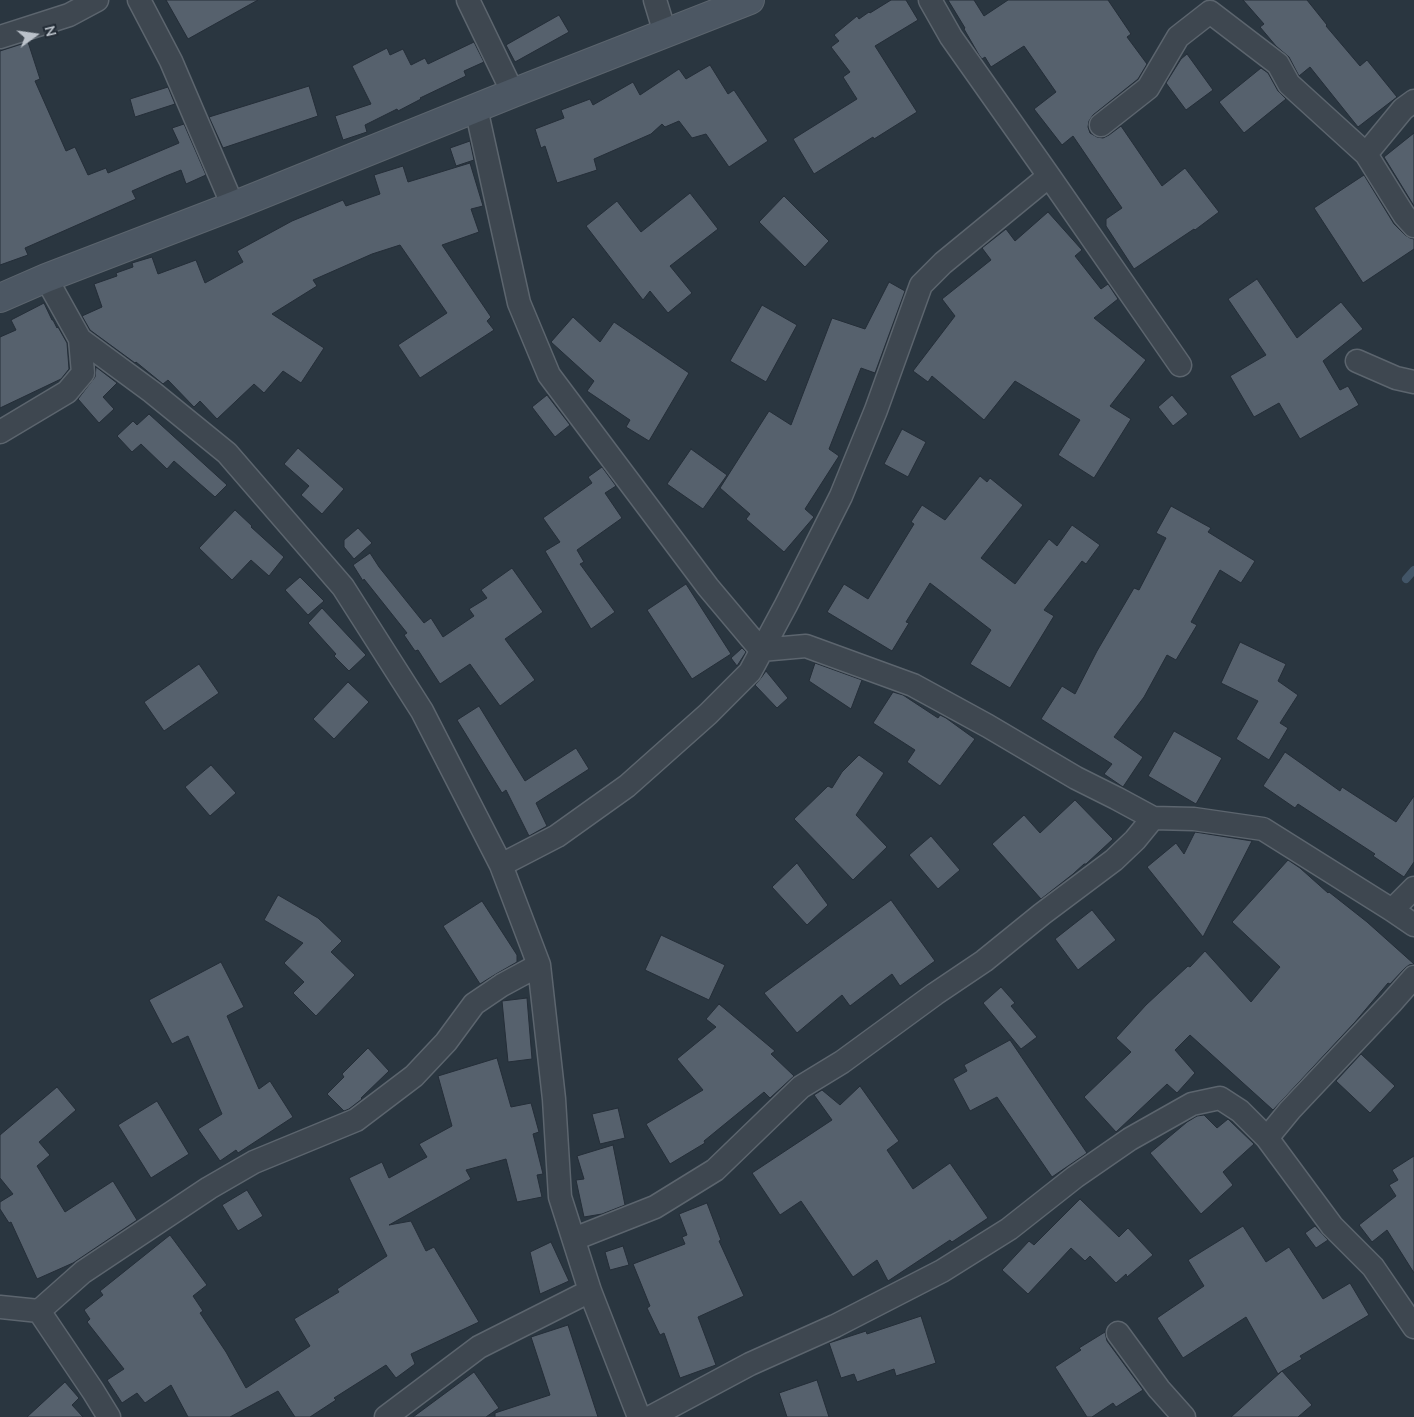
<!DOCTYPE html>
<html>
<head>
<meta charset="utf-8">
<style>
	body { margin:0 }
	#map { position:relative; width:1414px; height:1417px; overflow:hidden; background:#2a3640; font-family:"Nunito Sans",sans-serif }
	canvas { display:block }
	.north { position:absolute; left:10px; top:10px; width:50px; height:50px; -webkit-text-stroke:4px #232c36; paint-order:stroke; rotate:76deg; font-size:14px; font-weight:700; line-height:20px; text-align:center; color:#bbc2ca }
	.north::after { content:''; display:block; margin:auto; width:18px; height:22px; background:#bbc2ca; clip-path:polygon(50% 0,100% 100%,50% 72%,0 100%) }
</style>
</head>
<body>
<div id="map">
<canvas width="1414" height="1417"></canvas>
<div class="north">N</div>
</div>
<script>
const context = document.querySelector('canvas').getContext('2d');
context.lineJoin = 'round';
const poly = rows => new Path2D(rows.map(r => 'M' + r).join(''));
function stroke(path, color, width, dash) { context.strokeStyle = color; context.lineWidth = width; context.lineCap = dash ? 'butt' : 'round'; context.setLineDash(dash || []); context.stroke(path); }
function fill(path, color) { context.fillStyle = color; context.fill(path, 'evenodd'); }
const stream = poly([
	[1406,579,1414,570]
]);
const building = poly([
	[166,0,258,0,188,39,166,0],
	[891,0,906,0,918,20,875,46,917,112,874,139,873,137,814,174,793,139,857,99,843,77,850,72,831,47,839,41,834,35,857,16,859,19,869,12,870,13,891,0],
	[948,0,974,0,984,16,1008,0,1108,0,1131,34,1127,37,1147,64,1138,79,1093,115,1089,121,1088,127,1090,133,1097,137,1103,138,1109,135,1121,126,1162,186,1185,168,1219,212,1195,230,1194,229,1134,269,1106,226,1106,219,1122,208,1073,136,1062,145,1034,109,1056,92,1024,46,991,67,985,57,982,59,979,55,964,29,965,28,948,0],
	[1243,0,1307,0,1327,25,1326,26,1360,66,1367,60,1397,97,1358,127,1310,67,1299,76,1289,57,1276,46,1260,27,1264,24,1243,0],
	[559,15,569,32,515,62,506,45,559,15],
	[28,42,40,79,35,81,66,151,75,147,88,175,106,168,108,173,179,143,172,128,184,124,206,175,186,184,181,170,166,176,132,191,136,199,25,248,28,255,0,265,0,51,28,42],
	[474,42,484,62,464,71,466,76,420,98,421,99,398,111,397,109,365,125,367,132,343,140,335,116,371,104,352,66,387,48,390,55,403,49,411,65,425,58,428,64,474,42],
	[1187,54,1213,90,1186,110,1166,83,1181,59,1187,54],
	[710,65,728,94,734,90,768,141,729,167,706,134,692,138,679,121,665,127,662,124,651,134,594,159,597,170,557,183,545,146,541,148,535,129,564,118,561,110,590,99,593,105,633,82,640,95,679,69,686,79,710,65],
	[1261,68,1268,73,1278,91,1286,99,1244,133,1219,102,1261,68],
	[309,86,318,116,223,148,209,117,309,86],
	[168,87,175,104,135,117,130,99,168,87],
	[1414,133,1414,206,1384,157,1414,133],
	[470,141,474,160,456,166,450,148,470,141],
	[470,163,483,206,471,209,479,232,442,245,491,317,487,321,494,330,420,378,398,345,447,313,400,245,372,254,313,280,317,286,272,314,324,348,301,383,283,371,264,393,254,384,217,419,200,401,194,407,168,380,163,384,136,362,135,363,90,330,82,316,102,307,94,284,117,276,116,273,133,267,132,263,152,257,158,274,196,260,205,283,243,262,237,251,292,221,343,200,346,206,380,194,374,175,403,166,408,182,470,163],
	[1364,175,1394,224,1405,235,1410,238,1414,239,1414,249,1363,283,1314,208,1364,175],
	[690,193,718,229,670,266,692,293,668,313,650,291,643,300,586,226,617,201,641,232,690,193],
	[784,196,829,241,805,267,759,222,784,196],
	[1048,212,1082,250,1075,256,1101,289,1108,284,1118,299,1094,318,1146,360,1110,406,1131,419,1094,478,1058,455,1080,420,1015,381,984,420,932,376,928,382,913,371,955,316,942,299,991,260,982,248,1006,229,1015,241,1048,212],
	[1257,279,1297,338,1341,302,1363,329,1323,361,1340,390,1348,386,1359,405,1300,439,1279,403,1254,417,1230,376,1266,355,1228,299,1257,279],
	[889,282,905,291,875,373,861,368,829,449,839,456,805,509,814,517,784,552,746,519,750,514,720,488,769,411,791,425,832,318,865,329,889,282],
	[44,303,52,320,53,320,57,328,58,327,67,343,69,369,61,379,0,408,0,337,16,330,11,320,44,303],
	[762,305,797,325,766,382,730,361,762,305],
	[573,317,600,342,614,322,689,373,649,441,626,427,630,420,587,391,594,381,551,342,573,317],
	[96,367,117,383,103,397,114,409,99,423,78,399,95,377,96,367],
	[547,395,570,425,555,437,532,407,547,395],
	[1172,395,1188,414,1173,426,1158,407,1172,395],
	[149,414,227,485,215,497,174,461,167,469,141,444,132,452,117,436,133,421,137,425,149,414],
	[902,429,926,442,908,477,884,464,902,429],
	[298,448,344,489,322,514,301,495,309,486,284,464,298,448],
	[691,449,727,475,703,509,667,484,691,449],
	[602,467,616,486,605,493,622,518,577,550,584,562,580,564,615,612,591,629,545,551,560,542,543,518,592,483,588,477,602,467],
	[980,476,987,482,990,478,1023,505,981,558,1015,584,1049,539,1057,546,1072,525,1100,545,1086,564,1082,561,1044,610,1054,616,1010,688,970,664,991,630,930,583,906,622,909,623,892,651,827,612,844,584,868,599,914,524,911,522,922,505,945,520,980,476],
	[1171,506,1211,528,1208,532,1255,561,1241,583,1220,570,1191,622,1197,625,1176,660,1167,655,1144,697,1114,737,1143,757,1123,787,1104,774,1112,764,1041,719,1062,686,1075,694,1097,651,1134,588,1139,590,1166,538,1156,533,1171,506],
	[235,510,252,526,251,527,284,557,269,576,251,560,232,580,199,548,235,510],
	[358,528,372,543,354,559,344,547,344,540,358,528],
	[370,553,379,567,424,623,431,618,443,637,474,616,469,609,487,598,481,590,512,568,543,612,505,639,535,680,500,706,470,664,440,684,418,650,415,651,404,635,407,633,364,579,363,581,353,565,370,553],
	[300,577,324,601,308,615,285,590,300,577],
	[686,584,731,654,692,679,647,610,686,584],
	[322,608,366,655,349,671,334,656,336,654,308,623,322,608],
	[1240,642,1286,664,1278,681,1298,695,1280,723,1288,728,1269,760,1236,739,1258,701,1221,683,1240,642],
	[742,648,746,652,737,666,731,658,742,648],
	[815,663,862,680,851,709,809,681,815,663],
	[199,664,219,693,164,731,144,702,199,664],
	[766,671,788,698,777,708,755,685,761,678,766,671],
	[348,682,369,702,334,739,313,719,348,682],
	[893,692,903,695,938,718,940,715,946,718,975,739,940,786,907,762,915,750,873,723,893,692],
	[479,706,525,781,576,748,589,769,536,803,547,826,529,836,506,790,502,793,457,720,479,706],
	[1174,731,1222,758,1196,804,1148,776,1174,731],
	[1285,752,1340,791,1342,787,1396,822,1414,796,1414,862,1404,877,1373,856,1375,854,1298,804,1295,808,1263,786,1285,752],
	[859,755,884,773,856,815,887,847,853,880,794,819,828,786,832,788,842,772,859,755],
	[211,765,236,793,210,816,185,787,211,765],
	[1075,800,1113,839,1086,864,1084,864,1073,874,1041,899,992,844,1024,815,1040,833,1075,800],
	[1195,832,1252,841,1203,937,1147,867,1176,843,1184,854,1195,832],
	[931,836,960,870,938,889,909,855,931,836],
	[1288,860,1300,868,1328,893,1329,892,1367,922,1414,964,1409,965,1405,968,1390,984,1388,983,1355,1022,1273,1110,1190,1035,1175,1050,1195,1073,1177,1093,1167,1084,1116,1132,1084,1097,1131,1052,1116,1038,1146,1005,1188,966,1190,967,1205,951,1251,1002,1280,967,1232,922,1288,860],
	[797,863,828,905,807,925,772,887,797,863],
	[278,895,318,918,342,941,331,952,355,975,316,1016,293,993,304,982,284,963,303,943,264,920,278,895],
	[891,900,935,961,900,986,892,974,850,1006,842,995,797,1033,764,993,891,900],
	[482,901,517,955,517,962,496,974,480,984,443,926,482,901],
	[1092,910,1116,940,1078,970,1055,939,1092,910],
	[661,935,725,965,709,1000,645,970,661,935],
	[221,962,244,1007,227,1016,259,1089,270,1081,293,1117,238,1153,236,1150,220,1161,198,1129,222,1114,188,1036,172,1044,149,1000,221,962],
	[1001,987,1015,1003,1011,1006,1037,1037,1021,1049,983,1003,1001,987],
	[527,998,532,1059,508,1062,502,1001,527,998],
	[719,1004,775,1051,771,1054,794,1076,770,1098,764,1092,704,1141,705,1143,670,1164,646,1124,703,1090,677,1059,716,1027,706,1019,719,1004],
	[1010,1040,1087,1153,1052,1177,997,1097,970,1111,953,1079,967,1071,964,1065,1010,1040],
	[368,1048,389,1071,361,1098,362,1099,349,1109,344,1111,327,1094,344,1077,342,1074,368,1048],
	[1361,1054,1395,1086,1370,1113,1336,1081,1361,1054],
	[497,1058,511,1107,531,1103,539,1132,533,1134,543,1174,537,1175,542,1197,517,1202,506,1159,466,1170,471,1179,389,1225,411,1221,426,1251,434,1247,479,1322,411,1354,415,1364,396,1378,386,1365,334,1398,336,1400,310,1417,295,1417,278,1391,230,1417,188,1417,171,1385,145,1403,137,1393,122,1403,107,1380,124,1369,87,1322,90,1319,84,1310,103,1295,100,1291,170,1235,207,1285,193,1296,203,1311,200,1313,226,1352,246,1388,310,1346,294,1319,339,1292,337,1289,387,1256,349,1178,382,1162,389,1178,427,1157,419,1144,452,1126,438,1076,497,1058],
	[860,1086,899,1141,887,1150,913,1189,950,1163,988,1218,952,1242,950,1240,888,1281,877,1260,853,1277,801,1201,780,1215,752,1173,832,1120,814,1095,822,1090,840,1105,860,1086],
	[57,1087,76,1110,39,1142,50,1155,37,1166,65,1212,113,1181,137,1220,73,1263,37,1279,11,1222,9,1223,0,1209,0,1202,13,1194,0,1178,0,1135,57,1087],
	[157,1101,189,1154,151,1178,118,1125,157,1101],
	[618,1108,625,1138,600,1144,592,1114,618,1108],
	[1204,1115,1217,1128,1228,1119,1254,1144,1223,1172,1233,1185,1201,1214,1150,1153,1187,1122,1197,1116,1204,1115],
	[613,1145,625,1205,602,1214,584,1217,576,1180,584,1179,577,1156,613,1145],
	[1414,1156,1414,1273,1387,1230,1372,1242,1359,1225,1396,1196,1389,1185,1398,1180,1392,1170,1414,1156],
	[247,1190,263,1216,238,1231,222,1205,247,1190],
	[1080,1199,1119,1237,1128,1228,1153,1255,1127,1277,1126,1274,1116,1283,1090,1256,1085,1261,1071,1248,1028,1294,1002,1270,1029,1241,1034,1245,1080,1199],
	[707,1203,721,1240,719,1241,744,1296,698,1317,716,1365,680,1378,664,1333,660,1335,647,1308,650,1306,633,1264,685,1244,682,1237,687,1235,679,1214,707,1203],
	[1243,1226,1266,1262,1289,1247,1323,1299,1350,1283,1369,1315,1300,1356,1302,1359,1282,1371,1312,1405,1298,1417,1231,1417,1282,1371,1278,1374,1246,1317,1183,1358,1157,1318,1204,1286,1188,1260,1243,1226],
	[1315,1226,1328,1240,1316,1248,1305,1233,1315,1226],
	[551,1242,569,1281,540,1294,530,1252,551,1242],
	[623,1246,629,1265,610,1270,605,1252,623,1246],
	[921,1316,936,1363,896,1376,894,1369,857,1382,854,1374,841,1378,829,1343,866,1331,867,1334,921,1316],
	[568,1325,598,1417,495,1417,495,1413,550,1395,531,1337,568,1325],
	[1105,1332,1107,1341,1143,1390,1116,1407,1113,1403,1092,1417,1087,1417,1055,1367,1081,1350,1079,1348,1105,1332],
	[474,1372,499,1408,486,1417,413,1417,474,1372],
	[817,1380,829,1417,787,1417,779,1393,817,1380],
	[65,1382,79,1398,72,1405,83,1417,27,1417,65,1382]
]);
const street = poly([
	[139,0,171,61,233,206],
	[468,0,513,93],
	[655,0,665,33],
	[930,0,951,37,1049,176,1180,365],
	[0,37,69,15,97,0],
	[476,108,519,303,549,375,708,587,761,650],
	[1101,125,1148,88,1178,37,1210,12,1278,64,1289,84,1366,154,1404,215,1414,226],
	[1366,154,1403,109,1414,101],
	[46,278,80,339,152,392,227,453,343,587,422,711,501,865,539,965,554,1099,560,1197,590,1291,639,1417],
	[1357,361,1396,378,1414,382],
	[0,432,67,392,83,373,80,339],
	[761,650,806,646,913,685,988,726,1076,778,1116,798,1153,818,1194,819,1263,829,1392,910,1414,925],
	[501,865,557,836,627,786,708,714,750,672,786,605,841,496,876,410,921,285,943,263,1049,176],
	[1392,910,1414,888],
	[1267,1138,1290,1110,1391,1003,1414,977],
	[574,1239,655,1207,715,1170,801,1087,842,1062,935,994,984,961,1042,914,1114,860,1135,840,1153,818],
	[0,1307,39,1311,83,1272,209,1188,254,1162,356,1120,414,1076,446,1042,474,1004,502,985,539,965],
	[39,1311,93,1391,109,1417],
	[1118,1333,1159,1389,1184,1417],
	[386,1417,479,1347,590,1291],
	[651,1417,750,1364,835,1326,942,1271,1009,1229,1075,1177,1130,1139,1192,1104,1220,1098,1240,1111,1267,1138,1332,1226,1373,1267,1414,1327]
]);
const secondary = poly([
	[0,298,46,278,233,206,513,93,750,0]
]);
stroke(stream, '#425567', 8);
fill(building, '#56616d');
stroke(building, '#252e38', 1);
stroke(street, '#5c656e', 25);
stroke(secondary, '#5c656e', 30);
stroke(street, '#3e4750', 22);
stroke(secondary, '#4c5763', 28);
</script>
</body>
</html>
